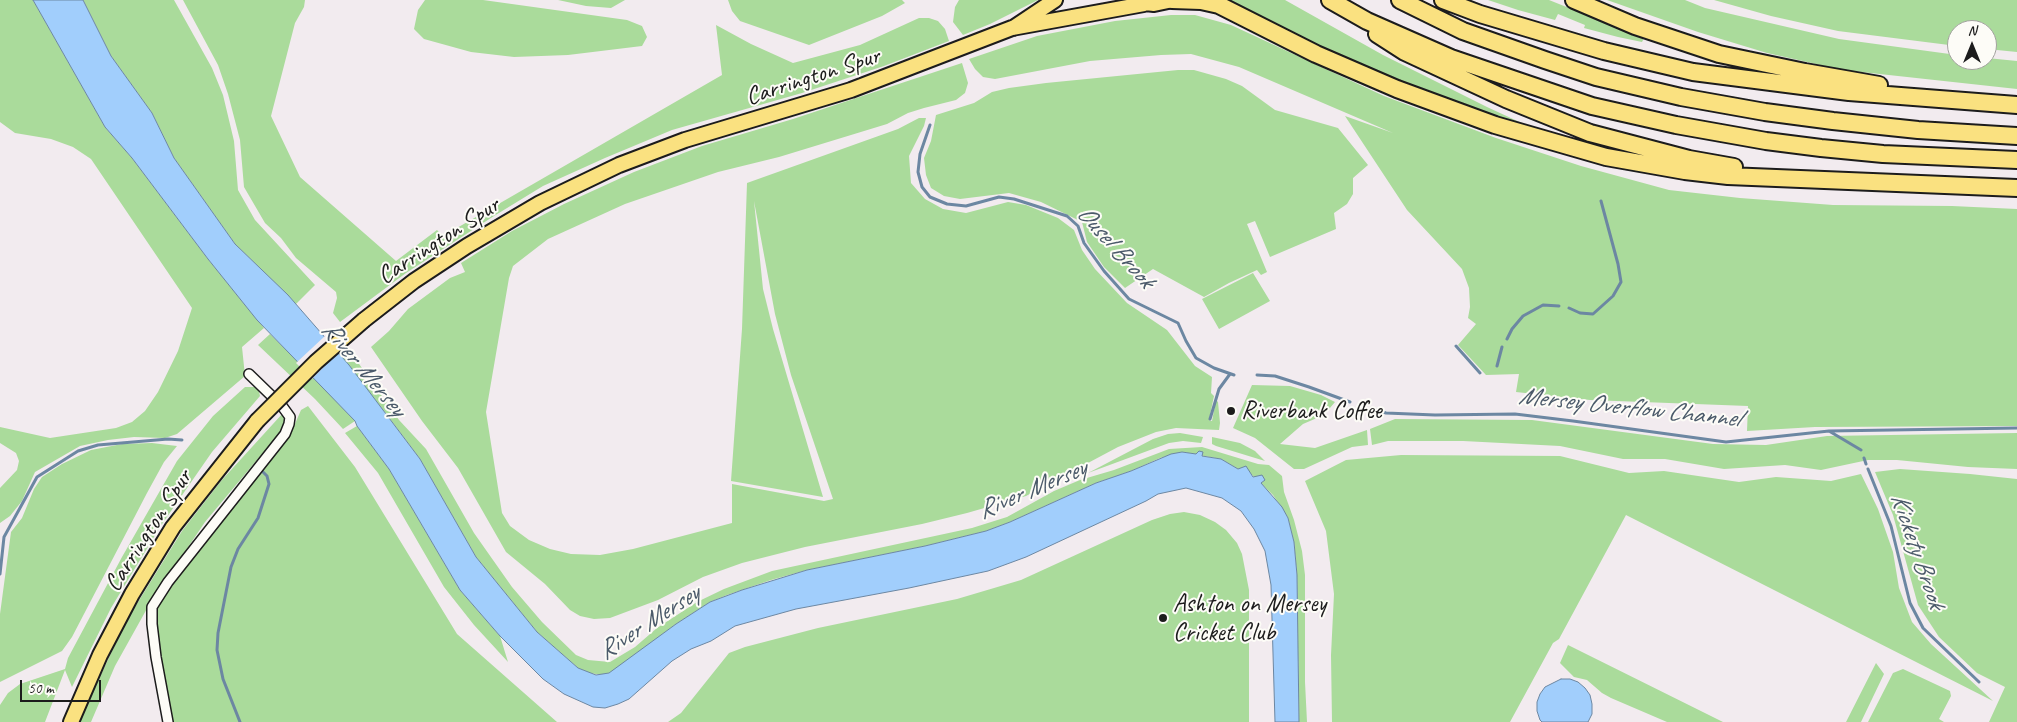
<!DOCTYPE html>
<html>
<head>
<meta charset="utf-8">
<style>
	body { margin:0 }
	#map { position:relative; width:2017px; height:722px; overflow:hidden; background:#f2ebef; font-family:Caveat,sans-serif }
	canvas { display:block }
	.north { position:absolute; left:1947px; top:20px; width:50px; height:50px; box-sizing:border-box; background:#fdfcf7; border:1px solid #a3a29f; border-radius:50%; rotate:0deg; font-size:14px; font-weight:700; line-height:20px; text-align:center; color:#1c1c1c }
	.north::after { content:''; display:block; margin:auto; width:18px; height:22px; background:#1c1c1c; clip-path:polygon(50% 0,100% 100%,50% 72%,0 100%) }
	.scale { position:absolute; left:20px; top:680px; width:81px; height:22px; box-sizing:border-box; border:2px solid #1c1c1c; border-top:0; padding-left:6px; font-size:15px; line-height:18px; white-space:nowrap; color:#1c1c1c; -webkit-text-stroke:4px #fdfcf7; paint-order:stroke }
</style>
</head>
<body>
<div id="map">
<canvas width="2017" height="722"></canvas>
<div class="north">N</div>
<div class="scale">50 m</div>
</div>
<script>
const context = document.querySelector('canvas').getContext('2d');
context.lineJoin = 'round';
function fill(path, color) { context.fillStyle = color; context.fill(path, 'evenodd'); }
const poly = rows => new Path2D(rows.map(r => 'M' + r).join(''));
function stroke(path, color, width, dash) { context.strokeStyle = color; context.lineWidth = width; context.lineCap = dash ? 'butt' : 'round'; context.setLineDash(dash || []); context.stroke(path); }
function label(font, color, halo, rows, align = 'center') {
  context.font = font + ' Caveat,sans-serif'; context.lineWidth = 4; context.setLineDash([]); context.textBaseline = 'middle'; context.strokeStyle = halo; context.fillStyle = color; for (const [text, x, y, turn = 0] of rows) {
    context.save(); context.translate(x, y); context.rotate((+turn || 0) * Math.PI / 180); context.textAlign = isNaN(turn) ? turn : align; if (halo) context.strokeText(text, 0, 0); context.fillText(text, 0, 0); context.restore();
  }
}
const green = poly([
	[0,0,33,0,105,127,132,158,208,259,264,328,242,347,245,376,177,434,165,438,134,437,108,440,80,446,35,472,22,501,10,516,0,523,0,488,17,470,19,461,16,453,0,443,0,427,50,438,116,428,132,422,145,411,158,392,178,351,192,308,91,159,73,147,51,139,15,133,0,122],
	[83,0,174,0,212,68,223,95,234,141,238,190,255,220,315,285,296,304,235,244,174,158,152,113,111,56],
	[183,0,305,0,304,7,295,23,271,116,300,177,396,261,437,230,443,236,722,75,716,25,751,44,793,63,860,45,919,18,929,18,938,21,945,29,949,41,884,66,802,93,672,130,605,158,543,186,494,216,406,273,340,322,333,313,337,298,336,292,296,258,281,238,265,223,244,187,240,140,228,94,218,65],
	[425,0,483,0,627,20,642,26,647,37,642,46,568,55,514,57,471,52,424,39,414,29,418,10],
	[558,0,625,0,611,8,586,6],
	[728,0,902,0,905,3,882,16,809,45,740,21,732,11],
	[959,0,1038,0,990,24,963,35,953,22,955,7],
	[1230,0,1285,0,1383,55,1487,107,1552,137,1537,134,1348,62,1244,10],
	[1488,0,1549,0,1644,38,1642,42,1618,37,1584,28,1585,25,1558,14,1555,20,1518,10],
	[1607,0,1685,0,1705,8,1839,39,1957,55,1957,60,1987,60,1987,58,2017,61,2017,89,1843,70,1767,53,1698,32],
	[1714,0,2017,0,2017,52,1987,49,1987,30,1957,30,1957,46,1838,31,1771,16],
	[1171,15,1195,15,1231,25,1384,96,1496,138,1581,166,1669,190,1740,198,1833,205,1952,206,2017,209,2017,426,1815,427,1747,431,1748,406,1590,400,1516,392,1519,374,1486,375,1458,345,1476,324,1468,318,1470,307,1469,288,1462,269,1407,210,1345,116,1393,133,1239,67,1191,54,1161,55,1090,61,995,79,983,77,975,69,969,59,1037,36,1115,21],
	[962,63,968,83,965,93,956,100,924,108,908,113,887,124,779,157,718,172,625,204,548,239,513,266,509,278,486,412,502,513,510,526,529,540,550,549,571,554,600,555,633,549,732,523,732,484,824,501,833,499,791,375,775,314,754,201,763,289,773,329,823,497,731,481,742,329,747,183,898,129,919,118,926,118,924,126,909,156,911,183,925,199,943,209,966,213,1008,202,1026,205,1058,218,1074,230,1082,250,1095,269,1127,303,1167,330,1195,366,1212,377,1211,393,1214,396,1209,420,1212,421,1216,400,1218,402,1220,423,1219,430,1176,428,1156,432,1118,447,1026,496,967,513,922,524,805,547,742,563,703,577,658,600,610,618,594,619,580,616,570,610,545,584,506,552,458,468,422,421,371,347,389,331,408,309,450,278,465,272,461,263,512,231,564,204,634,172,702,146,793,119],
	[1178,70,1194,70,1226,79,1242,86,1275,110,1338,128,1368,165,1353,178,1353,194,1347,204,1334,213,1336,229,1270,257,1255,221,1247,224,1267,272,1261,275,1257,270,1229,283,1204,297,1153,269,1125,288,1104,267,1087,242,1082,222,1041,202,1009,193,960,199,944,196,931,188,926,175,924,158,931,141,936,115,974,103,992,92,1009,88,1046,83],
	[1253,273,1270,301,1219,329,1202,299],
	[270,334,323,386,355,421,343,429,315,399,258,345],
	[347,347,399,420,426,449,474,533,512,587,542,622,576,655,588,660,610,662,635,647,657,628,697,602,724,589,772,571,972,528,1007,517,1054,491,1080,480,1114,470,1169,449,1202,447,1258,464,1269,465,1282,476,1284,492,1294,520,1302,551,1305,575,1305,682,1307,722,1299,722,1299,719,1297,575,1294,542,1288,518,1273,495,1247,470,1238,469,1221,459,1182,452,1160,458,1131,471,1096,483,1010,522,986,531,925,546,807,570,771,580,727,595,710,602,676,624,614,671,603,675,589,673,578,668,537,632,476,557,420,459,387,415,338,354],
	[1252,385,1290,386,1321,395,1335,402,1324,415,1303,424,1280,444,1315,448,1367,430,1368,445,1352,447,1304,469,1294,469,1255,438,1233,428],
	[245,387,258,387,260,396,212,452,160,527,111,608,72,687,65,670,45,722,0,722,0,705,8,693,20,684,65,669,68,658,122,557,177,461,213,416],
	[308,406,355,467,457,634,557,722,171,722,159,656,156,625,158,605,171,584,291,433,301,410],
	[283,413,286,421,282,430,205,522,149,605,115,666,91,722,79,722,125,623,182,531,221,481],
	[1395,419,1532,420,1713,444,1766,445,1827,436,2017,433,2017,469,1968,467,1897,460,1868,460,1821,470,1785,465,1724,469,1665,459,1623,459,1560,446,1463,441,1388,441,1372,445,1370,429],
	[357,426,389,469,460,590,500,636,508,662,474,625,444,587,378,473,345,433],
	[1180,433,1203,437,1201,443,1183,441,1169,443,1088,473,1153,439,1168,434],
	[1212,437,1240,443,1255,451,1265,461,1216,446,1212,444],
	[152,443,177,446,164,462,147,493,72,637,62,651,0,682,0,614,11,532,22,518,34,489,42,477,62,464,91,450,122,444],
	[1401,455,1560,456,1629,473,1664,471,1739,482,1776,477,1831,481,1861,474,1878,509,1893,552,1899,588,1912,622,1931,644,1993,701,1626,515,1559,639,1553,643,1510,722,1332,722,1331,655,1334,594,1326,531,1305,481,1346,460],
	[1900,469,1970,474,2017,479,2017,722,1989,722,2005,687,1977,673,1939,637,1918,605,1893,515,1875,472],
	[1184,512,1200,515,1215,522,1226,530,1237,543,1242,554,1249,590,1249,722,668,722,681,713,729,653,745,647,818,628,957,599,1021,580,1152,520,1170,514],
	[1568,645,1723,722,1667,722,1611,698,1602,693,1587,680,1574,677,1560,663],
	[1876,663,1884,674,1861,722,1846,722],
	[1903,669,1950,691,1951,696,1939,719,1944,722,1868,722,1893,673]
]);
const water = poly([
	[33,0,83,0,111,56,152,113,174,158,235,244,288,295,349,365,420,459,476,557,537,632,578,668,596,675,609,673,676,624,710,602,742,590,807,570,925,546,986,531,1010,522,1096,483,1131,471,1171,454,1182,452,1196,454,1199,451,1203,452,1202,456,1221,459,1238,469,1246,466,1253,477,1262,475,1265,480,1261,483,1282,507,1288,518,1294,542,1297,575,1299,722,1275,722,1271,585,1265,551,1254,529,1241,511,1222,498,1186,488,1158,494,1146,501,1026,557,988,571,909,588,796,609,735,626,711,641,691,649,672,661,629,699,618,704,605,708,593,707,564,694,543,679,500,636,460,590,389,469,357,426,355,421,257,320,208,259,132,158,105,127,33,0],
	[1561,679,1570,679,1578,682,1585,688,1590,695,1592,704,1592,714,1588,722,1542,722,1540,720,1537,711,1537,702,1540,694,1545,687,1561,679]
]);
const pier = poly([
	[326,335,339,351,312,379,296,363]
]);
const stream = poly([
	[930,125,920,154,918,172,922,187,930,197,947,204,966,206,999,197,1014,199,1067,216,1078,226,1084,243,1104,271,1129,299,1178,323,1186,341,1196,358,1214,368,1234,375],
	[1569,308,1580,313,1593,314,1613,296,1621,282,1618,264,1601,201],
	[1507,339,1512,329,1523,316,1543,305,1559,306],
	[1456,346,1480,373],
	[1497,366,1502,347],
	[1257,375,1275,376,1309,387,1350,402],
	[1374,409,1386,413,1435,415,1515,414,1573,421,1726,442,1829,431,2017,428],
	[1210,419,1219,389,1230,374],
	[1829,431,1861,450],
	[1864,458,1866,464],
	[1868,469,1891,526,1910,603,1923,628,1979,682],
	[0,574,4,537,37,477,78,451,98,445,168,439,182,440],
	[240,722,223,679,217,650,218,633,231,567,238,549,258,518,269,484,267,476,263,472]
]);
const street = poly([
	[168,722,156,657,152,624,152,607,168,582,285,434,289,424,290,417,282,406,249,374]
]);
const primary = poly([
	[1137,2,1154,4,1173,0],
	[1013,28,1055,0],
	[364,320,414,281,467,246,540,203,619,165,685,140,851,90,1012,28,1144,4],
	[71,722,100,655,132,594,173,527,257,421]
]);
const highway = poly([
	[1172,0,1201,1,1219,5,1316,54,1397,89,1495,125,1606,157,1685,171,1728,176,2017,188],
	[1330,0,1367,21,1451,58,1592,106,1676,125,1766,141,1821,148,1883,154,2017,160],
	[1400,0,1463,31,1545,60,1596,77,1681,97,1765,112,1833,121,1918,130,2017,136],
	[1443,0,1480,14,1604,51,1693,72,1849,92,2017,105],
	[1574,0,1635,26,1719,54,1805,72,1879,85],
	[1377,34,1405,52,1506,99,1590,133,1689,159,1734,167]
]);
const primaryBridge = poly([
	[257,421,316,362,364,320]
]);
const markers = [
	[1231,411,5,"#1c1c1c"],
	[1163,618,5,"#1c1c1c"]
];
const streetNames = [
	["Carrington Spur",813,77,-18],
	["Carrington Spur",439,241,-33],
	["Carrington Spur",149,531,-57]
];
const poiNames = [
	["Riverbank Coffee",1241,411],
	["Ashton on Mersey",1173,604],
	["Cricket Club",1173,633]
];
const waterNames = [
	["Ousel Brook",1115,247,48],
	["River Mersey",363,369,50],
	["Mersey Overflow Channel",1629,408,6],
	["River Mersey",1032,490,-23],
	["Kickety Brook",1917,551,71],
	["River Mersey",649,623,-33]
];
fill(green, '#aadb9b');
fill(water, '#a1cefc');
stroke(water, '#6c87a2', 1);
fill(pier, '#f2ebef');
stroke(stream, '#6c87a2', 3);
stroke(street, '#1c1c1c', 12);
stroke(primary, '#1c1c1c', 18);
stroke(highway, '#1c1c1c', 20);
stroke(street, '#fdfcf7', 9);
stroke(primary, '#fae180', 14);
stroke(highway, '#fae180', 16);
stroke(primaryBridge, '#1c1c1c', 18, []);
stroke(primaryBridge, '#fae180', 14);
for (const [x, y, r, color] of markers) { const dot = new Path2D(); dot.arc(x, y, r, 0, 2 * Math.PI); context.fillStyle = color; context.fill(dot); stroke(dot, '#fdfcf7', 2); }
label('25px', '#1c1c1c', '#fdfcf7', streetNames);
label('25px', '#1c1c1c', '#fdfcf7', poiNames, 'left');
label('italic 26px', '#4b5a6a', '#fdfcf7', waterNames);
</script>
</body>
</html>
